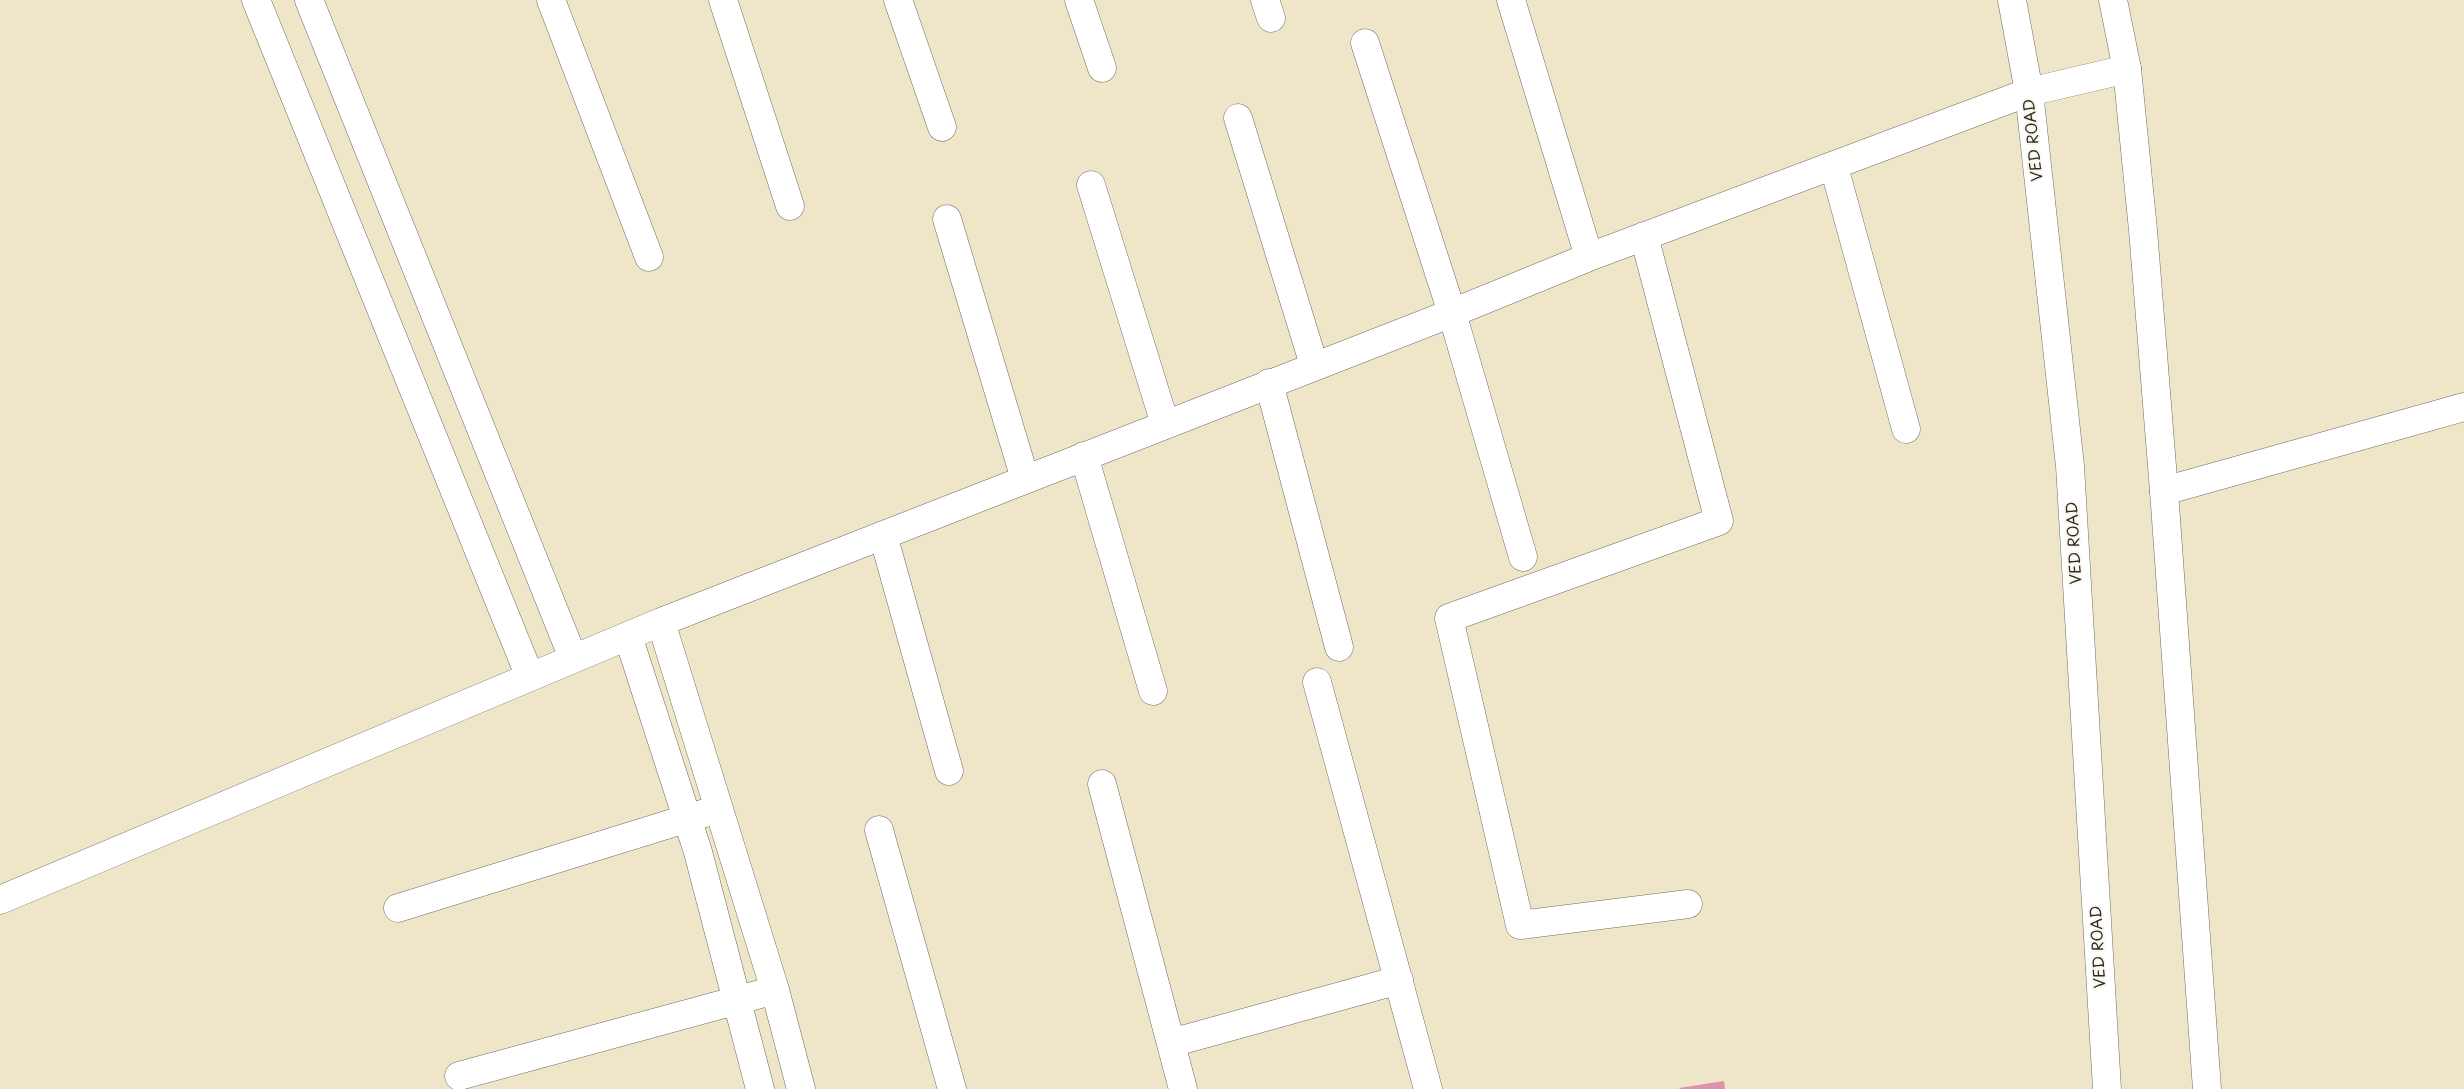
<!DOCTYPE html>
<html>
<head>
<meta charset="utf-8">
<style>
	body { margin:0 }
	canvas { display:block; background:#efe6ca }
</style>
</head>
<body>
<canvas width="2464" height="1089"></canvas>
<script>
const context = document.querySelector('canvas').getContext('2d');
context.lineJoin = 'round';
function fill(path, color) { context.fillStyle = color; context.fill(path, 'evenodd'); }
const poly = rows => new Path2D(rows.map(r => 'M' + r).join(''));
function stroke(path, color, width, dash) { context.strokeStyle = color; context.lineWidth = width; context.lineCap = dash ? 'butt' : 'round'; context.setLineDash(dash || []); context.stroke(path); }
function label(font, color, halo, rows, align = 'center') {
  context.font = font + ' "Playpen Sans",sans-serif'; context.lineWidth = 4; context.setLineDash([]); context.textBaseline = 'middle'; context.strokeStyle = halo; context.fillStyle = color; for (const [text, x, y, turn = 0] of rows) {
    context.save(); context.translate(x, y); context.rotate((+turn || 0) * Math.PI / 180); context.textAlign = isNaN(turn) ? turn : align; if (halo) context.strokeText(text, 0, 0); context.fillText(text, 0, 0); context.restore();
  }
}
const building = poly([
	[1724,1081,1725,1089,1680,1089,1679,1088]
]);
const minor = poly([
	[256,0,530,677],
	[309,0,573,658],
	[551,0,649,257],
	[723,0,790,206],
	[898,0,942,127],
	[1079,0,1102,68],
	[1265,0,1271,18],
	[1511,0,1589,257],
	[1365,43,1452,313,1523,557],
	[1238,118,1314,365],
	[1834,167,1906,429],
	[1091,185,1165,424],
	[947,219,1025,479],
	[1644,236,1719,521,1449,618,1520,925,1688,904],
	[1269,383,1339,647],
	[1084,456,1153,691],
	[2164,491,2464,407],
	[883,535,949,771],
	[661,622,775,990,801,1089],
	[628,636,698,852,760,1089],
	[1317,682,1428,1089],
	[1102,784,1183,1089],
	[879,830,952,1089],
	[0,900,661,622,1452,313,1589,257,2029,92,2127,69],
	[398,908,705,813],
	[1171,1043,1399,980],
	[459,1076,775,990]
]);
const major = poly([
	[2012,0,2029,92,2070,466,2107,1089],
	[2113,0,2127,69,2143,230,2164,491,2207,1089]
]);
const streetNames = [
	["VED ROAD",2034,140,-96],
	["VED ROAD",2075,543,-93],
	["VED ROAD",2099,947,-93]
];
fill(building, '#df92aa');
stroke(minor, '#706c63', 29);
stroke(major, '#706c63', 29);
stroke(minor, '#fff', 28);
stroke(major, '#fff', 28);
label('15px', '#2b2b2b', '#fbf7ec', streetNames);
</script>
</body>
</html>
